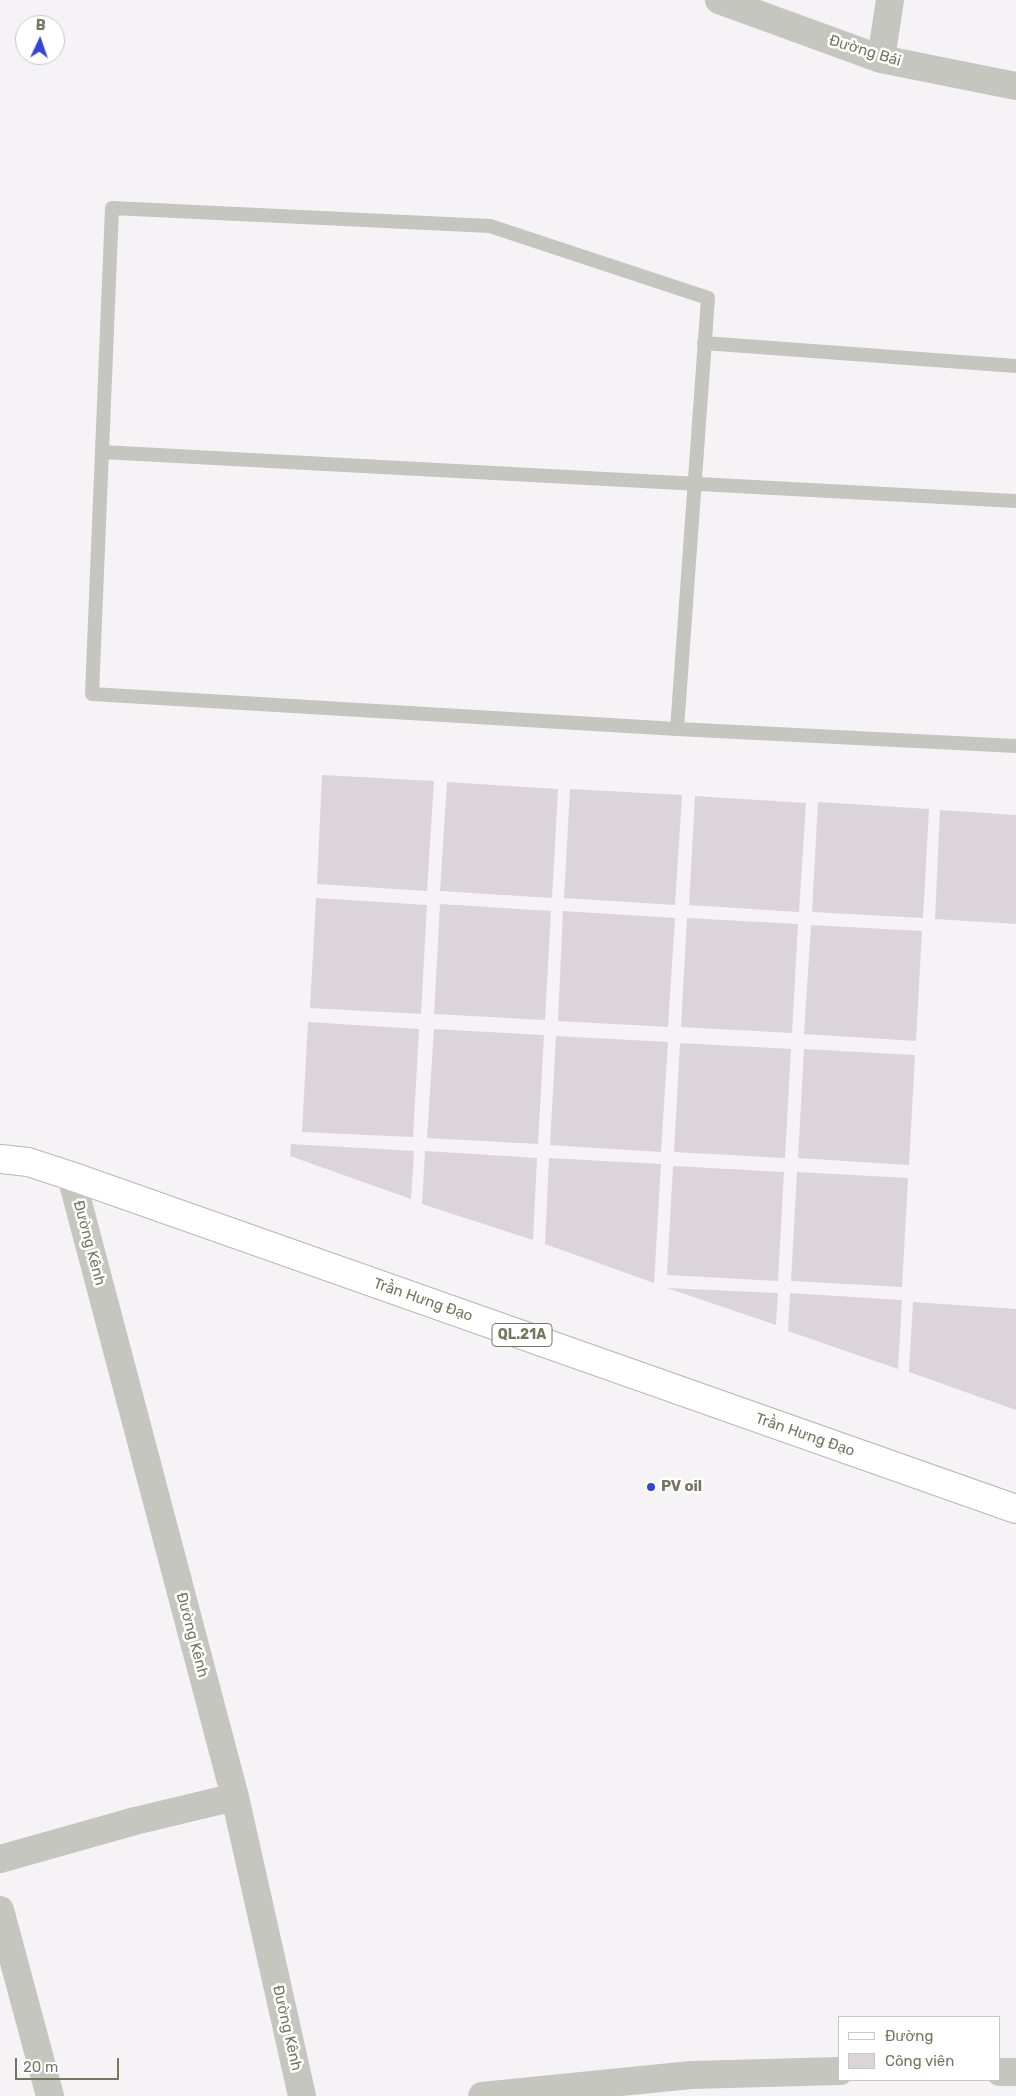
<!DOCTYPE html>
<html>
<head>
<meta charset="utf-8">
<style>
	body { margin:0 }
	#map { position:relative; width:1016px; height:2096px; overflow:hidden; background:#f5f3f6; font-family:Rubik,sans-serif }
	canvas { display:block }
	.legend { position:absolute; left:838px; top:2016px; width:162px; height:65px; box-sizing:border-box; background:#fff; border:1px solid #c7c9bf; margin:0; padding:6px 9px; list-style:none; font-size:15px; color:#74775e }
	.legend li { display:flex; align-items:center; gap:10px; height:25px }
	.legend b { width:25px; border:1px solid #c7c9bf }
	.north { position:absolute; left:15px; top:15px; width:50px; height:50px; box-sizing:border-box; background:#fff; border:1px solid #c7c9bf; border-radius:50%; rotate:3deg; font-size:14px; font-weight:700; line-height:20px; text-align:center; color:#74775e }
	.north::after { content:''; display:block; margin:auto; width:18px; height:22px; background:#3245d7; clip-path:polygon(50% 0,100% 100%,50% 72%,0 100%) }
	.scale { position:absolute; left:15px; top:2058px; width:104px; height:22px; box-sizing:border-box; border:2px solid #74775e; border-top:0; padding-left:6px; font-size:15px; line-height:18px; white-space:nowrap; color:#74775e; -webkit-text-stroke:4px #fff; paint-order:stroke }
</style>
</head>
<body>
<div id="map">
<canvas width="1016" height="2096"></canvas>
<ul class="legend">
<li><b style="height:6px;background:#fff"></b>Đường</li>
<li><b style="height:14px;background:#dcd4db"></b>Công viên</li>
</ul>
<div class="north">B</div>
<div class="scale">20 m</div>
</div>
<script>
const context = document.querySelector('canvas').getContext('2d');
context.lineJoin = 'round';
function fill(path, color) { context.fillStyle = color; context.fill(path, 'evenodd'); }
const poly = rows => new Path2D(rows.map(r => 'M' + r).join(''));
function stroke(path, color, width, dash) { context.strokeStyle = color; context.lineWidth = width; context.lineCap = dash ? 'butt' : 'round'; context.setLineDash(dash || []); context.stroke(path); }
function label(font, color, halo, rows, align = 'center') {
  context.font = font + ' Rubik,sans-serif'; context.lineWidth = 5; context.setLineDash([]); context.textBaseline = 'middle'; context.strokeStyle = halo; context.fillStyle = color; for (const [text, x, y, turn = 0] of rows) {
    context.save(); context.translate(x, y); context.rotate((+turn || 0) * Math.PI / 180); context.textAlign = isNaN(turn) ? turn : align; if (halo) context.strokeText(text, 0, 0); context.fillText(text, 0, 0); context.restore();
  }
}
const green = poly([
	[322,775,434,781,427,891,317,884],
	[447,782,558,789,552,898,440,891],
	[570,789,682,795,675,905,564,898],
	[695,796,806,803,799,912,689,905],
	[818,802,929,809,923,918,812,912],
	[940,810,1016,815,1016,924,935,919],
	[316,898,427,905,421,1014,310,1008],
	[440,904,551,911,545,1020,434,1014],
	[563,911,675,918,668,1027,558,1021],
	[687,918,798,924,792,1033,681,1027],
	[811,925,922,931,916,1041,804,1034],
	[308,1022,419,1029,413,1137,302,1132],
	[434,1029,544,1035,538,1144,427,1138],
	[556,1036,668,1042,661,1152,550,1145],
	[680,1043,791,1049,785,1158,674,1152],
	[804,1049,915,1055,909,1165,798,1158],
	[291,1144,414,1151,411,1199,290,1156],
	[425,1151,537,1158,533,1240,422,1204],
	[549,1158,661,1164,654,1283,545,1244],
	[673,1166,784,1172,778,1281,667,1275],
	[797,1172,908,1178,902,1287,791,1281],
	[667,1288,778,1293,776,1325],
	[790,1293,902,1300,898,1369,788,1331],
	[913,1302,1016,1309,1016,1410,909,1372]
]);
const service = poly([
	[704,343,1016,366],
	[102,452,1016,501],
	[677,729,708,298,490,226,112,208,92,694,677,729,1016,746]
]);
const minor = poly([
	[719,0,881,59,1016,86],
	[881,59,890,0],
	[0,1859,135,1821,235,1797],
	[0,1910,50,2096],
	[1000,2072,1016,2072],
	[482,2096,691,2075,840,2071]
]);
const tertiary = poly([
	[71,1176,235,1797,302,2096]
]);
const primary = poly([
	[0,1159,28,1162,71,1176,1016,1509]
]);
const markers = [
	[651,1487,5,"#3245d7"]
];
const shields = [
	[522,1335,60]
];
const shieldNames = [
	["QL.21A",522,1335]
];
const streetNames = [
	["Đường Bái",865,51,17],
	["Đường Kênh",89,1243,75],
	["Trần Hưng Đạo",423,1300,19],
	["Trần Hưng Đạo",805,1435,19],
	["Đường Kênh",192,1635,75],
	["Đường Kênh",287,2028,77]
];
const poiNames = [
	["PV oil",661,1487]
];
fill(green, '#dcd4db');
stroke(primary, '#b8b9b0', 30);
stroke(service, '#c5c6bf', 14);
stroke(minor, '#c5c6bf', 28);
stroke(tertiary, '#c5c6bf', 28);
stroke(primary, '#fff', 28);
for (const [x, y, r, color] of markers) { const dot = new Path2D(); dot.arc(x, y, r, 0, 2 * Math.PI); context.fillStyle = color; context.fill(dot); stroke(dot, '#fff', 2); }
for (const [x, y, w] of shields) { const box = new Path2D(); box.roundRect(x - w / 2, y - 11.5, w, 23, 4); context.fillStyle = '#fff'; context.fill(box); stroke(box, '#74775e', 1); }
label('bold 14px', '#74775e', null, shieldNames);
label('15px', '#74775e', '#fff', streetNames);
label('bold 15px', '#74775e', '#fff', poiNames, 'left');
</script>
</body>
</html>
